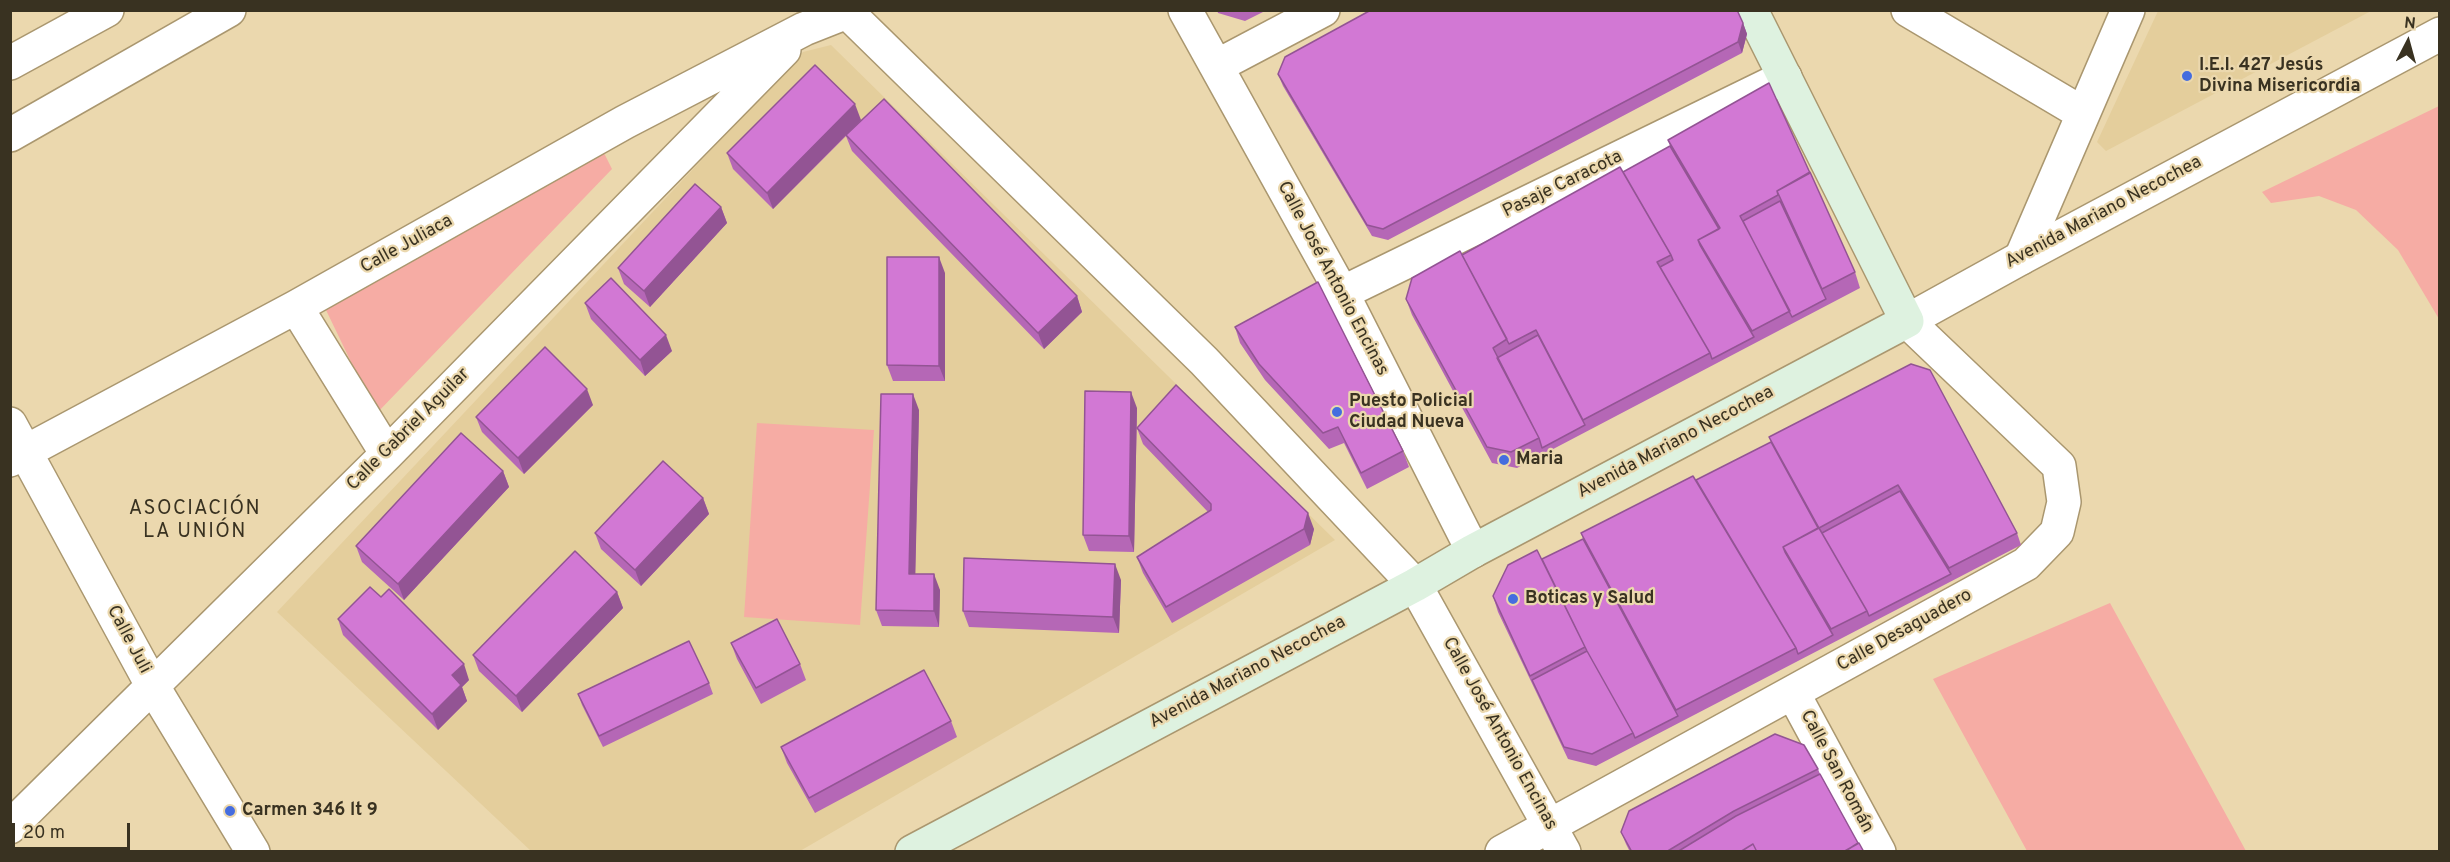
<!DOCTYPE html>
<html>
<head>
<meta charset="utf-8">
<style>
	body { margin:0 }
	#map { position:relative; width:2450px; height:862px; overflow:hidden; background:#ebd8ae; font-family:Overpass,sans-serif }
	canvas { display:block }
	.frame { position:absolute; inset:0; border:12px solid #393221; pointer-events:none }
	.north { position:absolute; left:2378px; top:12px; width:60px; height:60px; -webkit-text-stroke:4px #ebd8ae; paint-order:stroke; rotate:6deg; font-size:16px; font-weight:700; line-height:24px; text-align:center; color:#393221 }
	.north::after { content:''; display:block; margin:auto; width:21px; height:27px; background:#393221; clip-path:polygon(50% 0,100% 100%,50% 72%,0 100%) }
	.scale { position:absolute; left:12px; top:823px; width:118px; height:27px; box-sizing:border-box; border:3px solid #393221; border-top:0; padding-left:8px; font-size:18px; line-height:21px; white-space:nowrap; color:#393221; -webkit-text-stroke:4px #ebd8ae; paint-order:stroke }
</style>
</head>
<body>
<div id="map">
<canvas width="2450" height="862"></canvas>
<div class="frame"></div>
<div class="north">N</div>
<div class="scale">20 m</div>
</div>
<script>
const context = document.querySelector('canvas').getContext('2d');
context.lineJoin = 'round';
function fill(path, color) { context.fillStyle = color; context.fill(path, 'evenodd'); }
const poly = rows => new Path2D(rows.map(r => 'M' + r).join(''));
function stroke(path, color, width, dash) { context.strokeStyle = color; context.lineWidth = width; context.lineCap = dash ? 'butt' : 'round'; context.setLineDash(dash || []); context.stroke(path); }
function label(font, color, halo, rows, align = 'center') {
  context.font = font + ' Overpass,sans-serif'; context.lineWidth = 4.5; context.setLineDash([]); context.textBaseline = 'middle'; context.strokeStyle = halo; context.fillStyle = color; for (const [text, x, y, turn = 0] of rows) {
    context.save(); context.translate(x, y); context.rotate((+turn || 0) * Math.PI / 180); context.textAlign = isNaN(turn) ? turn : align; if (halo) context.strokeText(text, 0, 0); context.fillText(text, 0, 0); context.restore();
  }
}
const built = poly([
	[2158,11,2158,10,2371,11,2106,151,2097,142],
	[831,45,1335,540,800,851,531,851,277,612,803,52]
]);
const green = poly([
	[2439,106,2439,319,2398,250,2356,210,2319,196,2271,203,2262,192],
	[602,149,612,169,376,414,326,310],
	[757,423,874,430,860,625,744,617],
	[2110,603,2246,851,2027,851,1933,679]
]);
const minor = poly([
	[1185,10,1342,293,1473,551],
	[1908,10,2082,113],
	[10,63,107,10],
	[1217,66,1323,10],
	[10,135,229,10],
	[2021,258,2128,10],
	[1342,293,1785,77],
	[296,307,387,454],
	[10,424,152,685,253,852],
	[10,460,296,307,625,122,804,29,847,12,1204,361,1415,585,1564,852],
	[1793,693,1879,852],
	[10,827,387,454,784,50],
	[1502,852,2026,564,2057,532,2064,502,2059,466,1907,321]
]);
const tertiary = poly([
	[1907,321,2021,258,2440,34]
]);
const secondary = poly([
	[912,852,1415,585,1473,551,1907,321,1751,10]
]);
const wall = poly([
	[1217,10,1267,10,1245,21,1218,13],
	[1743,23,1747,34,1742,53,1388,240,1372,236,1283,86,1278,74],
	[1769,83,1855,272,1860,288,1517,468,1492,463,1412,315,1406,299,1462,255,1623,172,1670,146,1668,140],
	[861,120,1077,296,1082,312,1044,349,852,151,846,136,773,209,733,169,727,153],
	[721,207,727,223,650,307,624,284,618,268],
	[945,273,945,381,893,381,887,365],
	[585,303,672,351,645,376,591,319],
	[1235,327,1403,451,1409,467,1367,489,1344,443,1329,449,1265,380,1240,343],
	[1911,364,2017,533,2021,545,1596,766,1568,759,1498,612,1493,596,1542,559,1583,539,1581,533,1696,480,1771,442,1769,437],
	[593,405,524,474,482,432,476,417],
	[1137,408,1134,552,1089,551,1083,535],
	[919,410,915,574,940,590,939,627,882,626,876,610],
	[1137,428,1314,529,1310,545,1172,623,1143,573,1137,557,1208,512,1143,444],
	[503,471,509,487,404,600,362,562,356,546],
	[703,498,709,514,641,586,601,549,595,533],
	[1121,580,1119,633,969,627,963,611],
	[617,592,623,608,522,712,479,671,473,655],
	[338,619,469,680,462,687,467,701,438,730,343,635],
	[731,643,800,664,806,680,761,704,737,659],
	[709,683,713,694,603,747,582,705,578,694],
	[951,721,957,737,815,813,787,763,781,747],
	[1818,769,1820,774,1858,843,1864,852,1630,852,1626,844,1621,832]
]);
const shadedWall = poly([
	[1743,23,1747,34,1742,53,1738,42],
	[855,104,861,120,773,209,767,193],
	[721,207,727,223,650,307,644,291],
	[939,257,945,273,945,381,939,366],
	[1077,296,1082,312,1044,349,1038,333],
	[666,335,672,351,645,376,640,360],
	[587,389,593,405,524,474,518,458],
	[1131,392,1137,408,1134,552,1129,536],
	[913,394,919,410,915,590,909,574],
	[503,471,509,487,404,600,398,584],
	[703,498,709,514,641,586,635,570],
	[1308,513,1314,529,1310,545,1304,529],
	[1115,564,1121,580,1119,633,1113,617],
	[934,574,940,590,939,627,934,611],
	[617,592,623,608,522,712,516,696],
	[464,664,469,680,462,687,467,701,438,730,432,714,452,675]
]);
const building = poly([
	[1371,10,1737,10,1743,23,1738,42,1383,229,1367,225,1278,74,1285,57,1371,10],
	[815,65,855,104,767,193,727,153,815,65],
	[1769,83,1810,173,1777,191,1778,195,1740,216,1790,311,1752,331,1698,240,1720,228,1668,140,1769,83],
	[884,99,1077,296,1038,333,846,135,884,99],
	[1670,146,1719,229,1698,240,1700,245,1754,337,1712,359,1710,353,1660,267,1673,260,1671,255,1623,172,1670,146],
	[1620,167,1671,255,1657,262,1710,353,1583,420,1536,330,1509,344,1462,255,1620,167],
	[1810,172,1855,272,1822,289,1777,191,1810,172],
	[695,184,721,207,644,291,618,268,695,184],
	[1780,201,1826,299,1792,317,1743,221,1780,201],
	[1460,251,1507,339,1493,348,1539,438,1511,452,1487,447,1406,299,1412,278,1460,251],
	[887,257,939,257,939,366,887,365,887,257],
	[611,278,666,335,640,360,585,303,611,278],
	[1318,282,1403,451,1361,473,1338,427,1323,433,1259,364,1235,327,1318,282],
	[1538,335,1585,425,1542,448,1539,438,1497,358,1538,335],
	[545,347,587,389,518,458,476,417,545,347],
	[1911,364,1930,370,2017,533,1949,568,1898,485,1819,528,1769,437,1911,364],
	[1176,385,1308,513,1304,529,1166,607,1137,557,1211,510,1211,504,1137,428,1176,385],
	[1085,391,1131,392,1129,536,1083,535,1085,391],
	[881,394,913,394,909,574,934,574,934,611,876,610,881,394],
	[461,433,503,471,398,584,356,546,461,433],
	[1771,442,1818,528,1783,547,1785,552,1833,635,1798,654,1796,648,1696,480,1771,442],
	[663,461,703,498,635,570,595,533,663,461],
	[1693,476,1796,648,1676,710,1581,533,1693,476],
	[1900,491,1951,574,1869,616,1867,611,1822,533,1900,491],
	[1819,528,1867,611,1831,629,1783,547,1819,528],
	[1583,539,1678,716,1635,738,1633,733,1587,651,1542,559,1583,539],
	[1537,550,1585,647,1530,676,1493,596,1508,565,1537,550],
	[575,551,617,592,516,696,473,655,575,551],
	[964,558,1115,564,1113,617,963,611,964,558],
	[370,587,381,597,389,589,464,664,452,675,461,685,432,714,338,619,370,587],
	[777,619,800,664,756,688,731,643,777,619],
	[689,641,709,683,599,736,578,694,689,641],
	[1587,651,1633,733,1592,754,1564,747,1532,680,1587,651],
	[924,670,951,721,809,798,781,747,924,670],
	[1775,734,1804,745,1818,769,1734,811,1666,852,1632,852,1621,832,1629,811,1775,734],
	[1820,774,1858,843,1844,852,1757,852,1753,844,1740,852,1677,852,1736,816,1820,774],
	[1859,843,1864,852,1843,852,1859,843],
	[1753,844,1757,852,1740,852,1753,844]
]);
const markers = [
	[2187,76,6,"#456ddf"],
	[1337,412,6,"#456ddf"],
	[1504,460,6,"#456ddf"],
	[1513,599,6,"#456ddf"],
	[230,811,6,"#456ddf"]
];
const poiNames = [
	["I.E.I. 427 Jesús",2199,66],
	["Divina Misericordia",2199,87],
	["Puesto Policial",1349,402],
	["Ciudad Nueva",1349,423],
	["Maria",1516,460],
	["Boticas y Salud",1525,599],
	["Carmen 346 lt 9",242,811]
];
const streetNames = [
	["Pasaje Caracota",1563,185,-26],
	["Avenida Mariano Necochea",2104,213,-28],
	["Calle Juliaca",407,245,-29],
	["Calle José Antonio Encinas",1332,279,62],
	["Calle Gabriel Aguilar",409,430,-45],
	["Avenida Mariano Necochea",1676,443,-28],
	["Calle Desaguadero",1905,631,-29],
	["Calle Juli",128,640,62],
	["Avenida Mariano Necochea",1248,673,-28],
	["Calle José Antonio Encinas",1499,734,61],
	["Calle San Román",1836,772,62]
];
const neighbourhoodNames = [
	["ASOCIACIÓN",195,510],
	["LA UNIÓN",195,533]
];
fill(built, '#e4ce9c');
fill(green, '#f6aca4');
stroke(minor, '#aa976f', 36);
stroke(tertiary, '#aa976f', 36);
stroke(secondary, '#aa976f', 36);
stroke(minor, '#fff', 33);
stroke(tertiary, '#fff', 33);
stroke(secondary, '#def2e0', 33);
fill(wall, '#b567b6');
fill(shadedWall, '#935494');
fill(building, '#d278d4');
stroke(building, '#935494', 1.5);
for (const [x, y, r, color] of markers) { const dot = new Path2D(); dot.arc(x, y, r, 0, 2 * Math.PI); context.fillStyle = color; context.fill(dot); stroke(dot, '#ebd8ae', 2); }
label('bold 18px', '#393221', '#ebd8ae', poiNames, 'left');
label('18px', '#393221', '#ebd8ae', streetNames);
context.letterSpacing = '1.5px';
label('20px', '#393221', '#ebd8ae', neighbourhoodNames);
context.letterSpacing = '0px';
</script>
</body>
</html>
